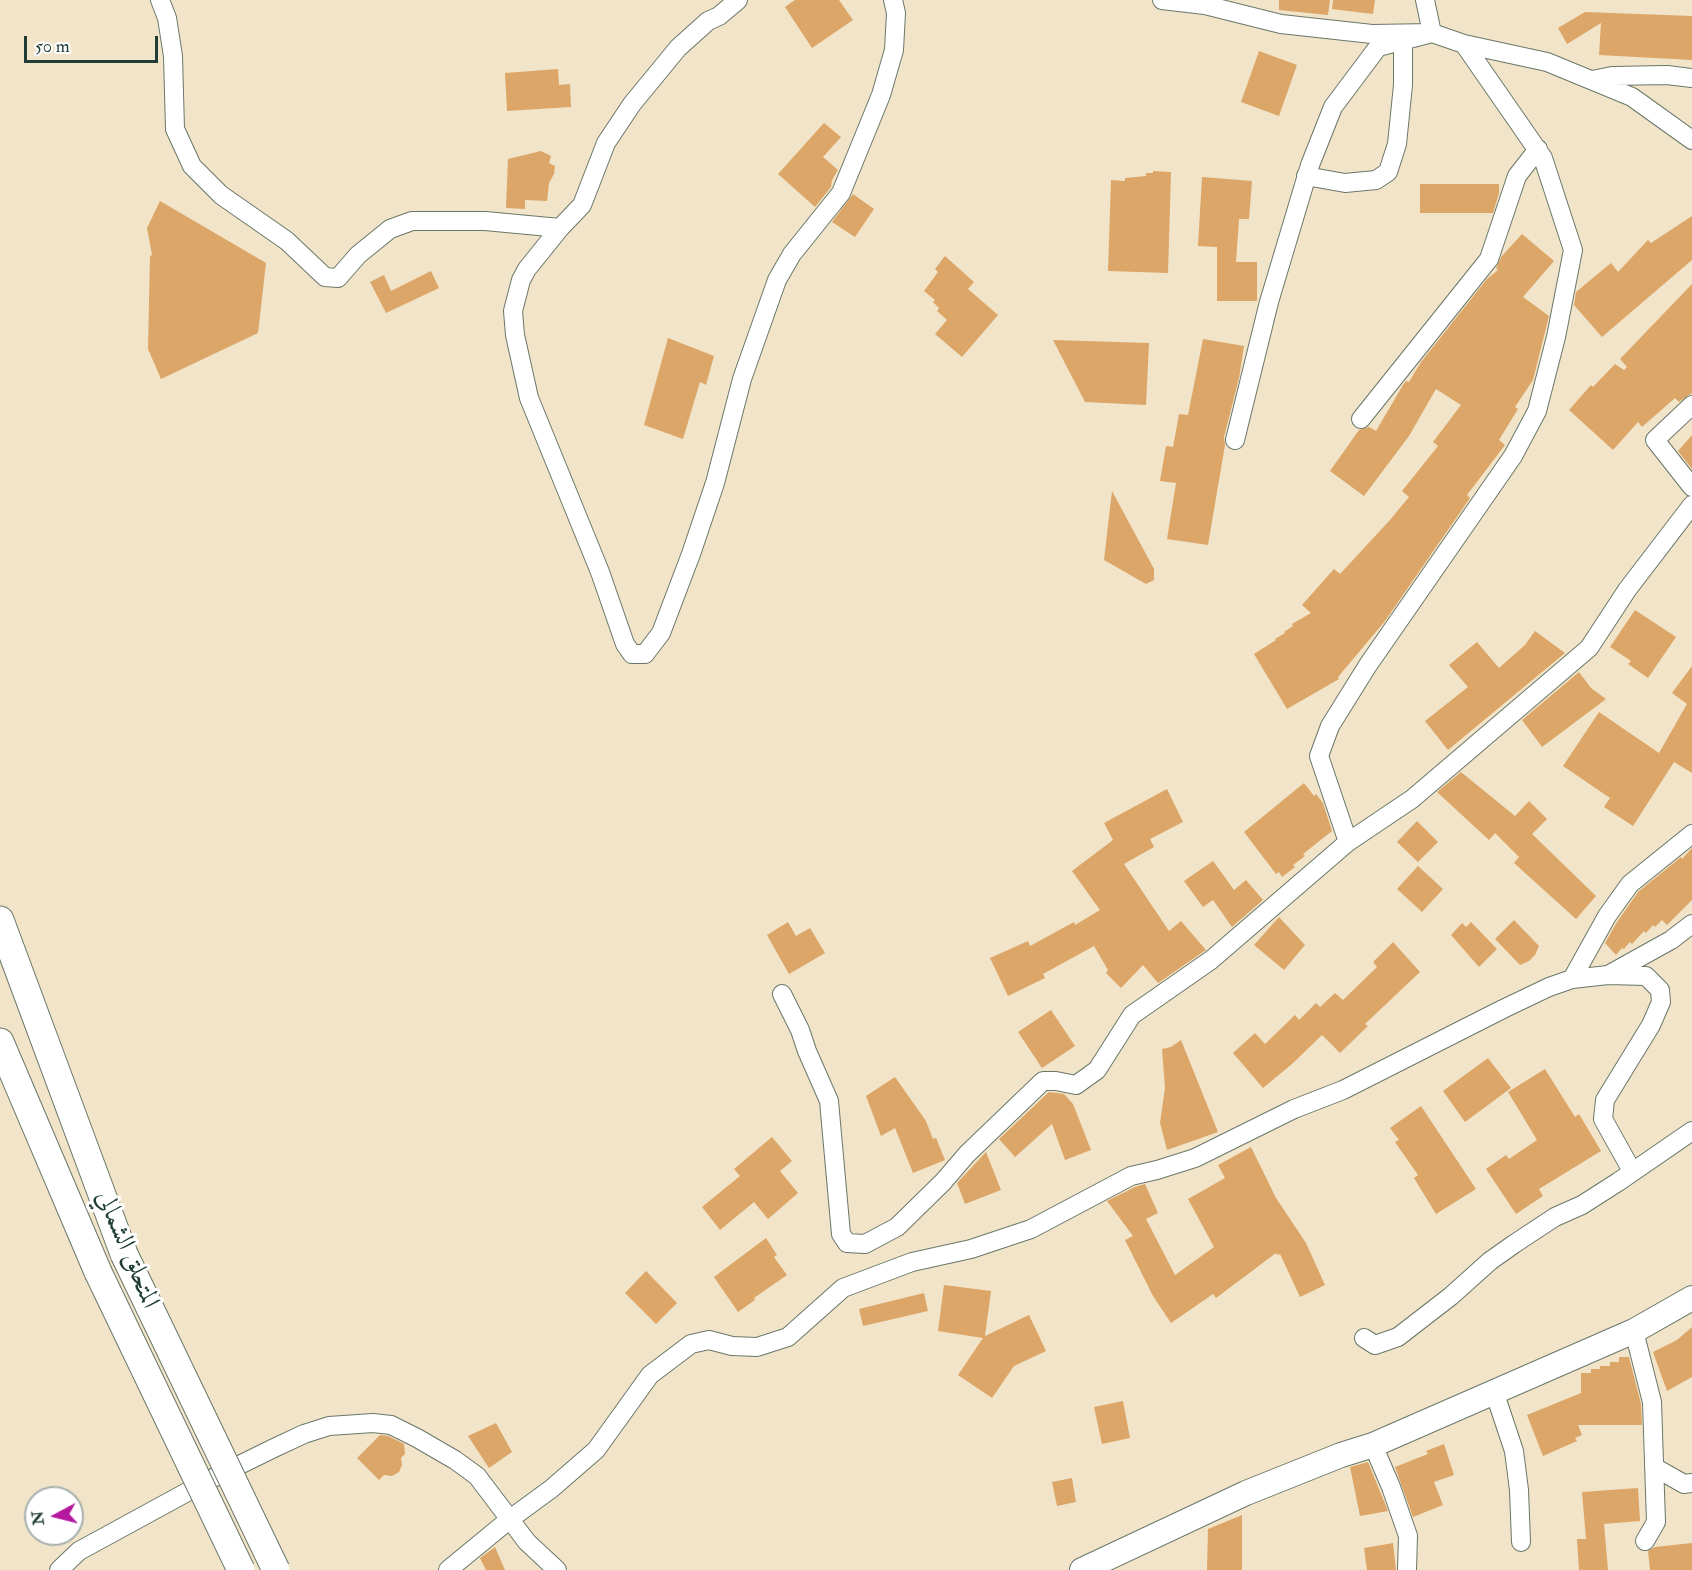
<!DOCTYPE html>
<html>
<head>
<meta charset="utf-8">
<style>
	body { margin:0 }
	#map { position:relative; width:1692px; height:1570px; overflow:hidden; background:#f2e4c8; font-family:"IM FELL Double Pica",serif }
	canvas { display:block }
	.north { position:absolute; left:24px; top:1486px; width:60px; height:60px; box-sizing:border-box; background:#fff; border:2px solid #a5b1ae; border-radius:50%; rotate:263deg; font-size:16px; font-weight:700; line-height:24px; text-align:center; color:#1f3d34 }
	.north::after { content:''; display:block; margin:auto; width:21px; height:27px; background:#b5179e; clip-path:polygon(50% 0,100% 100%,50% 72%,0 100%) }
	.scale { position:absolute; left:24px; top:36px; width:134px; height:27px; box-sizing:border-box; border:3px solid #1f3d34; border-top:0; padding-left:8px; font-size:18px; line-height:21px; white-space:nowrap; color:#1f3d34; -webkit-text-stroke:4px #fff; paint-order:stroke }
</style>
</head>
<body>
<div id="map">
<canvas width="1692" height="1570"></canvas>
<div class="north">N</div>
<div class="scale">50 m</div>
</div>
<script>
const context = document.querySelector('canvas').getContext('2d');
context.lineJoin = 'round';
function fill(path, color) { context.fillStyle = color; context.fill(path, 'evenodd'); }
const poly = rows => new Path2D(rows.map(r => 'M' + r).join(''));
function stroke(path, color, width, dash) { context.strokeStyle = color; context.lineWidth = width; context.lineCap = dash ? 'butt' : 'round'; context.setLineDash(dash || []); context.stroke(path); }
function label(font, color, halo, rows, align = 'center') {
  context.font = font + ' "IM FELL Double Pica",Amiri,serif'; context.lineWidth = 6; context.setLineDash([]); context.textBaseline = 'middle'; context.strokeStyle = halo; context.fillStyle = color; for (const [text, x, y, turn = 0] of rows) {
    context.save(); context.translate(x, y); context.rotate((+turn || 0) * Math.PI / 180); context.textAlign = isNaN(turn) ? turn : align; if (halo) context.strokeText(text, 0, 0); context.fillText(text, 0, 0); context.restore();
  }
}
const building = poly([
	[795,0,839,0,853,20,812,48,785,7],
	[1279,0,1330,0,1328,15,1279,10],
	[1333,0,1375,0,1373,14,1332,9],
	[1585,12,1692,16,1692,60,1599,55,1601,23,1567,44,1558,28],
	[1259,51,1297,65,1279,116,1241,102],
	[558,69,559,85,570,84,571,107,507,111,505,73],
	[824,123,841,137,823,157,838,170,832,180,831,187,815,207,778,174],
	[541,151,551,156,549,163,555,166,554,174,549,183,547,201,525,200,525,209,506,208,508,159],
	[1153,171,1171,172,1168,273,1108,271,1111,180,1125,181,1125,178,1146,176,1146,173,1153,173],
	[1202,177,1252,181,1249,219,1239,219,1236,262,1257,262,1257,301,1217,301,1217,247,1198,246],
	[1420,184,1499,184,1499,193,1493,213,1420,213],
	[853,194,874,209,855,237,832,222],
	[160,201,266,263,258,333,161,379,148,349,150,256,152,255,147,228],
	[1692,216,1692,260,1602,337,1574,305,1576,292,1611,263,1618,272,1648,240,1651,243],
	[1522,234,1554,261,1523,297,1549,316,1533,380,1515,407,1518,409,1499,440,1505,445,1467,495,1470,498,1385,621,1338,677,1339,679,1287,709,1254,654,1276,640,1275,639,1285,633,1284,632,1293,626,1292,624,1311,613,1302,605,1334,569,1340,574,1390,520,1409,497,1402,491,1438,446,1433,442,1461,405,1436,389,1409,436,1364,496,1330,471,1359,430,1369,427,1376,431,1403,385,1406,381,1409,382,1421,362,1487,279,1498,270,1496,268,1501,257],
	[945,256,974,282,968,289,998,315,962,357,935,334,947,320,937,311,939,308,933,302,935,300,924,291,938,272,935,269],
	[431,271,439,288,386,313,370,282,384,275,391,291],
	[1692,284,1692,393,1679,402,1675,398,1642,427,1638,422,1613,450,1569,410,1591,385,1593,387,1615,364,1624,370,1627,367,1620,359],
	[668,338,714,356,706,385,700,382,683,439,644,425],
	[1203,339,1244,346,1239,378,1224,437,1225,445,1208,545,1167,539,1176,483,1160,481,1166,446,1173,447,1179,414,1188,415],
	[1053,340,1149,343,1146,405,1085,402],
	[1692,435,1692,469,1678,451],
	[1112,491,1154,569,1154,580,1146,584,1104,560],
	[1635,610,1676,637,1648,678,1628,664,1631,661,1610,647],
	[1535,631,1565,653,1448,750,1425,721,1468,687,1449,665,1477,642,1499,668,1525,645],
	[1692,666,1692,773,1674,762,1633,826,1604,807,1610,798,1563,766,1599,712,1659,753,1687,704,1672,693],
	[1579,672,1591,688,1606,699,1542,747,1522,720],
	[1461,772,1515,816,1529,801,1547,819,1532,834,1596,896,1576,919,1514,863,1519,857,1495,833,1489,840,1437,792],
	[1304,783,1314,796,1316,794,1323,803,1332,831,1303,854,1305,856,1293,865,1295,867,1282,877,1279,872,1276,874,1244,832],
	[1167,789,1183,822,1150,839,1154,847,1124,864,1169,931,1181,921,1206,950,1158,983,1143,965,1121,988,1106,973,1108,970,1094,946,1043,974,1045,978,1008,996,990,958,1028,941,1030,946,1074,922,1075,925,1100,910,1072,871,1113,840,1104,823],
	[1417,821,1438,842,1418,862,1397,842],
	[1692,848,1692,900,1667,925,1662,920,1655,927,1653,925,1646,933,1644,931,1632,944,1630,942,1624,949,1622,948,1616,955,1605,943,1617,922,1638,892,1681,857,1682,859],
	[1213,861,1234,890,1246,880,1263,900,1232,927,1213,900,1203,907,1184,881],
	[1418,866,1443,889,1422,912,1397,889],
	[1279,917,1305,945,1284,970,1254,945],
	[1514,920,1539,946,1535,955,1529,961,1520,965,1495,939],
	[788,922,796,936,810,928,825,953,789,974,767,935],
	[1471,922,1497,949,1479,967,1451,935,1462,923,1466,927],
	[1393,942,1420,972,1365,1024,1368,1026,1340,1053,1322,1035,1292,1064,1263,1088,1233,1053,1255,1033,1265,1044,1295,1015,1299,1020,1316,1003,1320,1007,1335,993,1343,1000,1377,967,1373,962],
	[1051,1010,1075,1046,1042,1068,1018,1032],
	[1181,1040,1218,1132,1167,1150,1160,1123,1165,1088,1162,1049,1171,1047],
	[1488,1058,1511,1088,1465,1122,1443,1091],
	[1545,1069,1575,1117,1579,1114,1601,1151,1539,1189,1543,1196,1516,1214,1486,1169,1506,1155,1509,1159,1537,1140,1508,1092],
	[895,1077,926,1121,933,1139,936,1138,945,1160,913,1173,895,1128,881,1136,866,1096],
	[1049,1092,1064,1094,1073,1104,1091,1150,1065,1160,1052,1124,1015,1157,999,1139],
	[1421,1106,1476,1189,1436,1214,1414,1178,1418,1175,1395,1142,1399,1140,1390,1128],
	[772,1137,792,1161,780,1171,798,1193,768,1219,754,1202,720,1230,702,1207,740,1176,734,1169],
	[1251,1147,1276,1198,1306,1243,1325,1285,1300,1297,1280,1254,1277,1255,1276,1253,1216,1298,1213,1294,1171,1323,1153,1296,1125,1240,1133,1236,1107,1201,1135,1187,1145,1184,1158,1213,1146,1219,1175,1275,1214,1247,1188,1199,1225,1178,1218,1165],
	[986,1152,1001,1190,965,1204,957,1183],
	[766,1238,777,1255,774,1257,787,1275,754,1298,755,1300,738,1312,714,1277],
	[646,1271,677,1303,656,1324,625,1293],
	[944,1285,991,1291,985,1336,1029,1315,1046,1351,1014,1366,992,1398,958,1375,983,1338,938,1331],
	[924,1293,928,1311,863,1326,859,1309],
	[1692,1327,1692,1377,1667,1391,1653,1352,1677,1340],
	[1619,1357,1629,1357,1641,1404,1642,1425,1578,1425,1582,1435,1575,1438,1577,1441,1543,1456,1527,1415,1581,1393,1581,1373,1591,1373,1591,1369,1600,1369,1600,1366,1610,1366,1610,1362,1619,1362],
	[1123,1401,1130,1438,1102,1444,1094,1407],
	[496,1423,512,1452,489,1468,468,1436],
	[380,1435,388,1436,404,1444,405,1454,401,1458,402,1465,399,1472,392,1476,384,1475,379,1480,357,1458],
	[1444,1444,1454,1475,1434,1482,1443,1505,1413,1517,1395,1467,1428,1454,1426,1451],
	[1368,1462,1388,1511,1360,1516,1350,1467],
	[1072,1478,1076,1502,1057,1506,1052,1482],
	[1638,1488,1640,1521,1604,1524,1608,1570,1579,1570,1577,1539,1586,1539,1582,1492],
	[1242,1515,1242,1570,1207,1570,1208,1529],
	[1393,1543,1396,1570,1367,1570,1364,1548],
	[1692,1543,1692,1570,1650,1570,1648,1551,1655,1547],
	[495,1547,505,1570,486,1570,480,1558]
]);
const minor = poly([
	[160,0,167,18,173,56,175,129,192,166,221,195,287,241,325,277,338,278,358,255,390,229,412,221,485,221,560,228],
	[738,0,719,16,708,21,678,48,632,104,606,143,582,205,560,228,527,269,521,280,513,311,515,335,529,398,600,572,625,644,632,654,645,654,661,633,691,554,715,483,742,379,777,280,792,254,841,193,881,95,894,50,896,13,893,0],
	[1162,0,1205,5,1281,24,1372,34,1432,33,1464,44,1547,62,1632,97,1692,140],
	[1592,80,1612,76,1667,75,1692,78],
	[1306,176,1345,183,1376,180,1388,172,1397,144,1403,85,1403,41],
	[1692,405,1655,440,1692,487],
	[1361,419,1489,259,1517,176,1538,149],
	[1235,440,1269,302,1310,165,1333,107,1378,47,1432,33,1425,0],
	[1348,842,1319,756,1330,726,1368,665,1513,456,1537,411,1556,337,1573,250,1543,158,1464,44],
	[1608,975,1646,976,1660,990,1661,1002,1651,1025,1605,1100,1603,1119,1632,1171],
	[1572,979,1608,975,1671,940,1692,924],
	[782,994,800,1030,807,1051,829,1101,841,1234,847,1243,865,1244,897,1227,943,1182,967,1154,1043,1081,1056,1081,1076,1085,1097,1070,1132,1015,1211,960,1348,842,1412,799,1589,648,1627,590,1692,505],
	[1634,1331,1652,1402,1656,1522,1645,1541],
	[1364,1338,1375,1345,1398,1337,1451,1296,1490,1261,1514,1244,1555,1217,1582,1205,1618,1182,1692,1131],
	[1494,1391,1514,1451,1519,1490,1521,1542],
	[1373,1445,1391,1487,1408,1536,1407,1570],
	[1654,1467,1684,1484,1692,1483],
	[59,1570,79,1551,211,1479,274,1448,304,1434,329,1426,373,1423,391,1425,417,1438,455,1460,477,1476,527,1542,557,1570],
	[448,1570,510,1519,551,1489,596,1450,650,1375,691,1344,709,1340,732,1346,757,1347,788,1337,843,1288,912,1262,971,1249,1031,1229,1131,1176,1157,1170,1195,1158,1294,1109,1343,1090,1503,1009,1549,987,1572,979,1607,916,1630,884,1692,834]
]);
const major = poly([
	[1082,1570,1246,1493,1341,1455,1373,1445,1634,1331,1692,1298]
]);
const highway = poly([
	[0,920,124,1254],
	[0,1042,98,1272]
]);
const highwayBridge = poly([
	[124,1254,276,1570],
	[98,1272,241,1570]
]);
const streetNames = [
	["المتحلق الشمالي",126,1250,67]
];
fill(building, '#dba667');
stroke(minor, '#697768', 20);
stroke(major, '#697768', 26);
stroke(highway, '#697768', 29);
stroke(minor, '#fff', 18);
stroke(major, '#fff', 24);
stroke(highway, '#fff', 27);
stroke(highwayBridge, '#697768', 29, []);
stroke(highwayBridge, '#fff', 27);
label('26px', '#1f3d34', '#fff', streetNames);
</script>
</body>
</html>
